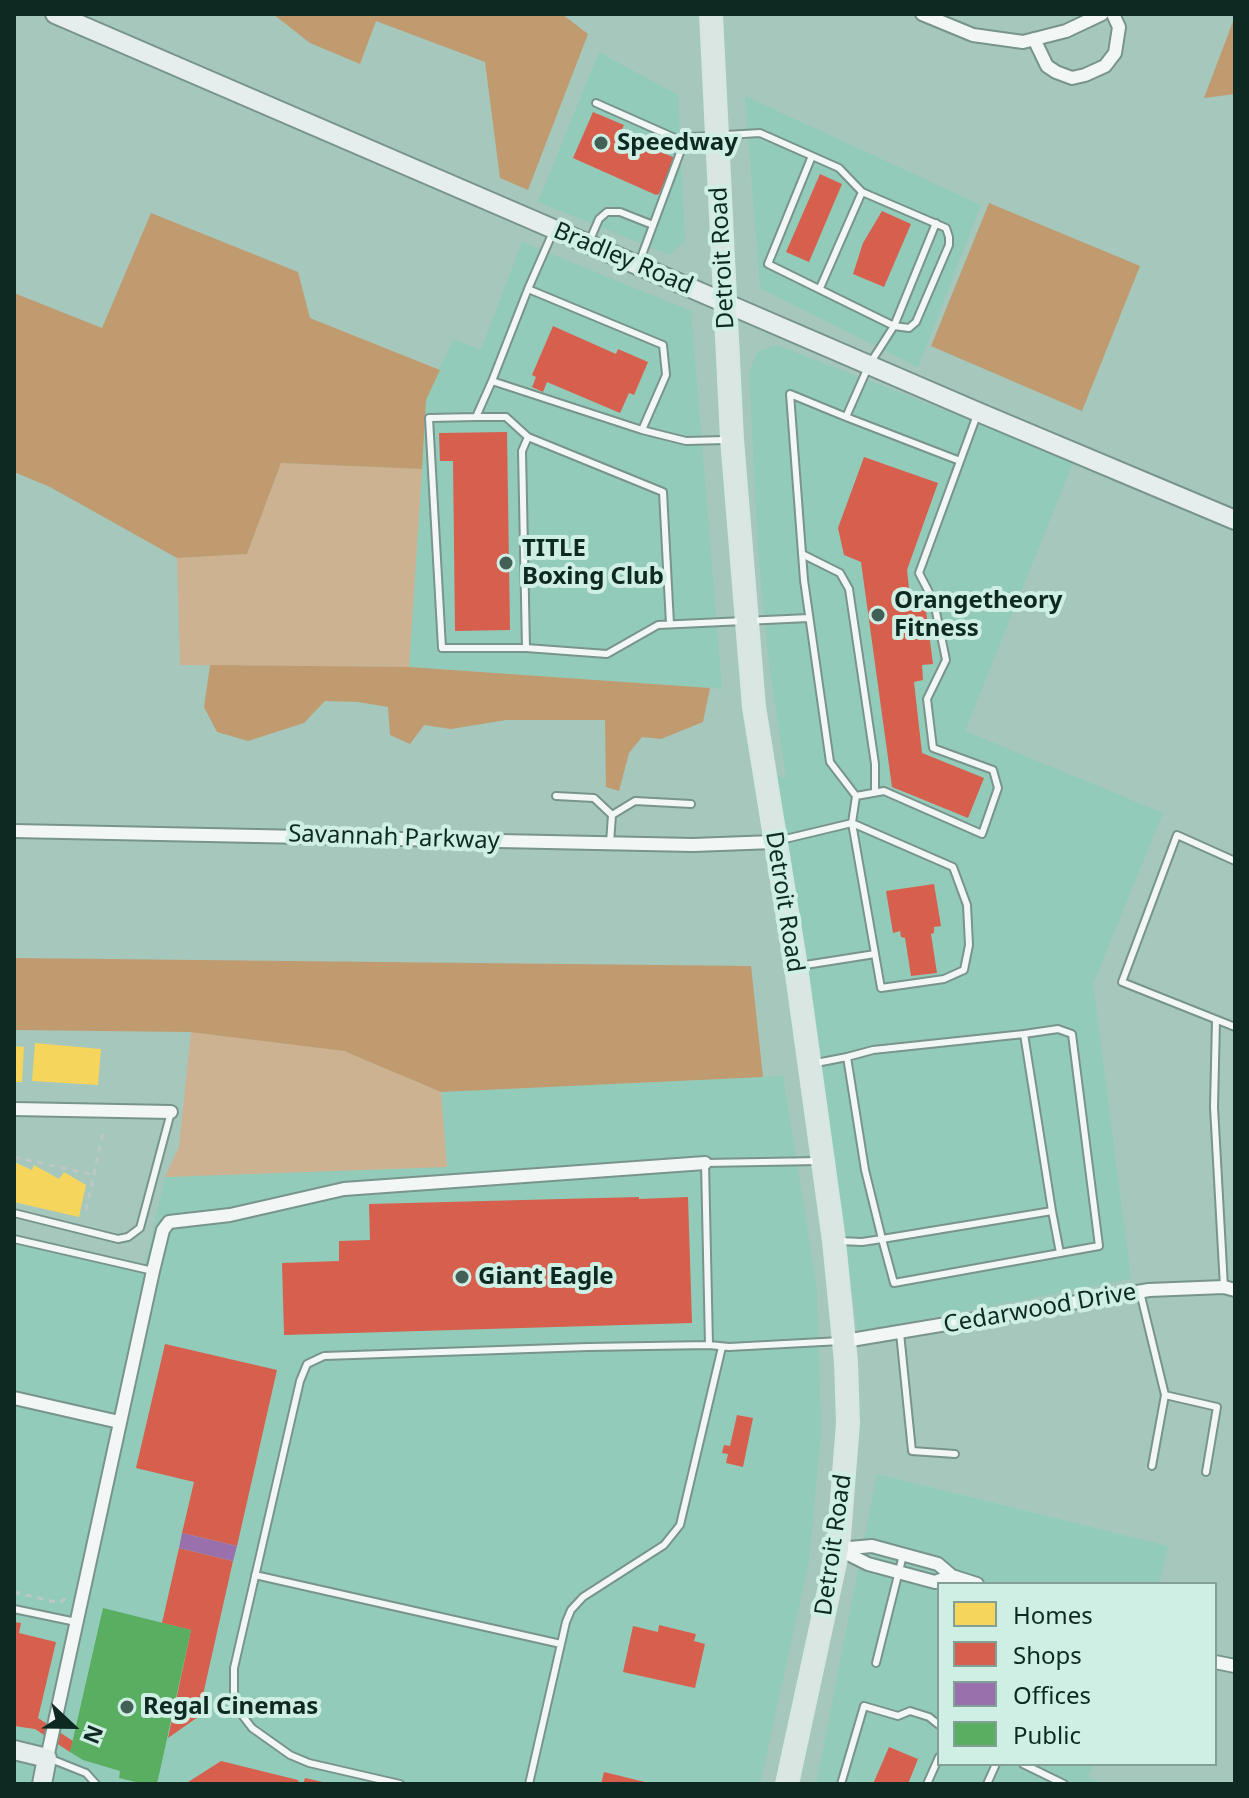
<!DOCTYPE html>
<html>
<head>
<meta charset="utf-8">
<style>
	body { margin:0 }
	#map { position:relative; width:1249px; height:1798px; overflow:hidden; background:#a5c7bc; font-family:"Noto Sans",sans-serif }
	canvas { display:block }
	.frame { position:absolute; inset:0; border:16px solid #0e2921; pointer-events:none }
	.legend { position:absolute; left:937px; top:1582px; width:280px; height:184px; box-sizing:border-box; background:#d0efe4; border:2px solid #82a096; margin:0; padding:10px 14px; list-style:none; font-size:24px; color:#0e2921 }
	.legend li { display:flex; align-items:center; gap:16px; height:40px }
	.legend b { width:40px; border:2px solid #82a096 }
	.north { position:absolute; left:32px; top:1686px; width:80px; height:80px; -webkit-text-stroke:6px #d0efe4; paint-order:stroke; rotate:112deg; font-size:22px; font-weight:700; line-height:32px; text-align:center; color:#0e2921 }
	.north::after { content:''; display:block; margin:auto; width:28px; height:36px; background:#0e2921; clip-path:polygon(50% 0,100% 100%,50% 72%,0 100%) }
</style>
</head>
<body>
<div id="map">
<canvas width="1249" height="1798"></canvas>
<div class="frame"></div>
<ul class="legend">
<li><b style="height:22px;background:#f6d55c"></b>Homes</li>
<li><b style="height:22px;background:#d6604d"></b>Shops</li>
<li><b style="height:22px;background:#9970ab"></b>Offices</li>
<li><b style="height:22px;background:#5aae61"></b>Public</li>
</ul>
<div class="north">N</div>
</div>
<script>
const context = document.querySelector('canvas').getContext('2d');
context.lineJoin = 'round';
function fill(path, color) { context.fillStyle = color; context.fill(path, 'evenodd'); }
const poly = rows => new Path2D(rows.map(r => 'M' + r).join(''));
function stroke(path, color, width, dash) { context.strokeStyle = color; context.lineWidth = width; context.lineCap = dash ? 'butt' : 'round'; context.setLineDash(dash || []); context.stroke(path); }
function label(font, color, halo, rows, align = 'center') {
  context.font = font + ' "Noto Sans",sans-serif'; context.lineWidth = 8; context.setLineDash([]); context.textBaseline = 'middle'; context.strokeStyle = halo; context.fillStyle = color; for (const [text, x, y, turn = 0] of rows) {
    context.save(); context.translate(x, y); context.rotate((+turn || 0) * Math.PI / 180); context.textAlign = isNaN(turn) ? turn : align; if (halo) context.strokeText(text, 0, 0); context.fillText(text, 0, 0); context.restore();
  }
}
const built = poly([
	[599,52,678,95,685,241,670,255,538,202],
	[745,96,981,205,918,367,760,288],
	[522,242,691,311,722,689,409,667,426,400,453,339,481,350],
	[777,345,1074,460,965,731,1163,813,1093,984,1131,1279,858,1332,774,775,786,778,769,664,758,549,749,373,756,354,761,350],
	[783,1076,817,1289,821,1431,809,1562,760,1784,14,1784,14,1234,145,1264,165,1177,447,1167,441,1092],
	[877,1474,1168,1546,1159,1584,939,1584,939,1764,1094,1764,1088,1777,1104,1784,816,1784]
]);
const green = poly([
	[281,463,422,469,409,667,180,665,177,558,247,554],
	[191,1032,345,1051,441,1092,447,1167,165,1177,179,1147]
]);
const forest = poly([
	[273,14,562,14,588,34,528,190,500,178,485,62,376,21,360,64,310,43],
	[1235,16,1235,94,1204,98],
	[989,203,1140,266,1082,411,931,346],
	[151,213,298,272,310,318,440,370,426,400,422,469,281,463,247,554,177,558,50,487,14,472,14,293,102,328],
	[210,665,409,667,710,688,703,722,661,739,642,737,629,753,619,791,606,787,605,720,506,720,451,729,424,725,410,744,390,735,388,707,358,702,325,701,304,723,248,741,217,732,204,707],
	[14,958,751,966,763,1077,441,1092,344,1051,190,1032,14,1030]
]);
const homes = poly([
	[35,1043,101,1049,98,1085,32,1081],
	[14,1046,24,1047,22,1082,14,1082],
	[14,1162,32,1170,34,1165,59,1179,64,1172,86,1185,79,1217,14,1202]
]);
const shops = poly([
	[593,112,624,125,620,134,675,158,659,194,656,195,573,158],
	[820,174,842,184,809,262,786,252],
	[882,211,911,224,884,287,853,274,863,243],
	[553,326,616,354,618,349,648,362,634,395,629,393,620,413,547,382,543,392,532,387,536,377,532,375],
	[507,432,510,630,455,631,453,461,440,461,439,433],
	[864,457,938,483,907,570,910,597,924,595,933,664,922,665,923,680,914,682,922,753,984,778,968,818,892,787,861,562,844,555,838,528],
	[934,884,941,926,934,927,934,933,931,934,937,973,911,976,905,938,901,937,900,931,893,933,886,891],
	[639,1197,639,1199,688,1197,692,1323,284,1335,282,1263,339,1261,339,1241,370,1240,369,1204],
	[165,1344,277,1370,237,1546,182,1533,194,1482,136,1468],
	[737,1415,753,1418,743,1467,726,1463,728,1454,722,1453,724,1445,730,1446],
	[179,1548,233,1561,198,1717,168,1738,191,1630,162,1623],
	[14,1622,21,1623,19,1633,56,1642,38,1718,73,1741,70,1752,35,1729,14,1726],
	[659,1625,696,1634,694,1641,705,1644,695,1688,623,1672,633,1626,658,1632],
	[889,1747,918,1759,908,1784,873,1784],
	[221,1761,298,1780,300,1784,185,1784],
	[604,1772,649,1783,649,1784,601,1784],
	[305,1778,327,1783,327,1784,303,1784]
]);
const offices = poly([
	[182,1533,237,1546,233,1561,179,1548]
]);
const public = poly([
	[103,1608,191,1630,157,1784,144,1784,119,1778,120,1771,83,1760,70,1752]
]);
const path = poly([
	[14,1157,94,1175],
	[86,1210,103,1133],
	[14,1592,59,1603,66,1598]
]);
const lane = poly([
	[596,103,684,142],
	[812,156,839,168,862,192,820,288],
	[862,192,946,228,949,237,949,245,916,322,909,328,894,326,936,223],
	[553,232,528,289,492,381,642,430,686,441,726,440],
	[589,242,599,219,607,212,620,212,653,225],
	[639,263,684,142,692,137,760,133,812,156,768,264,894,326,869,365,846,417,790,394,804,580,830,762,856,796,852,823,953,867,967,905,969,945,964,970,944,979,881,988,852,823,781,840],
	[528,289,663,345,666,375,642,430],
	[492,381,476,417,429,418,442,648,526,648,607,654,658,625,809,618],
	[476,417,506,417,528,437,663,492,670,624],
	[846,417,960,461],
	[802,554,840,573,849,589,875,764,875,792],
	[526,648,522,451,528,437],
	[556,796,594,798,612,815],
	[856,796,884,791,982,834,998,788,993,770,933,748,927,699,946,660,934,602,919,573,977,415],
	[610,843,612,815,635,801,691,804],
	[1235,861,1177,835,1122,982,1235,1027],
	[799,966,875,954],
	[1216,1020,1214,1107,1224,1287],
	[811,1064,847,1057],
	[1052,1211,1060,1253],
	[14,1213,118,1239,128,1237,140,1228,171,1112],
	[14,1239,153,1271],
	[839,1241,862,1242,882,1239,1052,1211,1024,1034,873,1050,847,1057,865,1170,882,1239,894,1283,1099,1246,1072,1034,1058,1029,1024,1034],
	[1140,1292,1165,1395,1217,1407,1206,1472],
	[900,1333,912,1451,955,1454],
	[709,1345,705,1163,819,1161],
	[1152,1466,1165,1395],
	[255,1575,561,1644],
	[14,1609,76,1622],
	[876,1663,903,1555],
	[51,1759,86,1773,96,1784],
	[1023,1764,1064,1784],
	[400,1784,309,1763,290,1755,252,1728,239,1711,234,1698,234,1668,300,1381,307,1364,324,1356,588,1347,709,1345,729,1347,841,1341],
	[529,1784,566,1622,571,1610,583,1597,664,1545,680,1525,722,1347],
	[841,1784,864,1706,898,1716,910,1711,929,1717,939,1725],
	[927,1784,939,1757],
	[987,1784,996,1764]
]);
const street = poly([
	[922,14,973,35,1023,42,1066,31,1102,14],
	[1034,39,1047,66,1056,72,1072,78,1085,75,1105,66,1115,53,1119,27,1113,14],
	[14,831,693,845,774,842],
	[14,1109,171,1112],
	[845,1341,1149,1290,1224,1287,1235,1290],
	[14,1398,119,1422],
	[838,1549,872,1546,938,1564,952,1576,977,1584],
	[838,1549,868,1564,935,1582,952,1576],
	[1215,1662,1235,1666],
	[47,1758,153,1271,163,1230,169,1222,230,1215,344,1189,705,1163]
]);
const secondary = poly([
	[55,14,978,412,1235,520],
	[14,1750,47,1758,42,1784]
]);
const primary = poly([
	[711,14,732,439,754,707,796,967,834,1241,846,1362,848,1423,838,1549,787,1784]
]);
const markers = [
	[601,143,8,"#436057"],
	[506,563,8,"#436057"],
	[878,615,8,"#436057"],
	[462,1277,8,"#436057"],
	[127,1707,8,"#436057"]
];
const poiNames = [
	["Speedway",617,143],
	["TITLE",522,549],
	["Boxing Club",522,577],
	["Orangetheory",894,601],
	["Fitness",894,629],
	["Giant Eagle",478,1277],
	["Regal Cinemas",143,1707]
];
const streetNames = [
	["Detroit Road",723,258,-93],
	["Bradley Road",623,259,23],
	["Savannah Parkway",394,838,2],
	["Detroit Road",784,902,81],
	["Cedarwood Drive",1040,1309,-10],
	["Detroit Road",834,1545,-82]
];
fill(built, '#93cbba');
fill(green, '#cdb291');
fill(forest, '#c09b70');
fill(homes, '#f6d55c');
fill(shops, '#d6604d');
fill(offices, '#9970ab');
fill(public, '#5aae61');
stroke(lane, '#78948c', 10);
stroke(street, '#78948c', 16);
stroke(secondary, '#78948c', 22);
stroke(primary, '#d6e6e1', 24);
stroke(path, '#bdc8c4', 3, [6, 6]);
stroke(lane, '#f2f7f5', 6);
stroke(street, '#f2f7f5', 12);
stroke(secondary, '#e5eeec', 18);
stroke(primary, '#d9e6e1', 20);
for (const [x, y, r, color] of markers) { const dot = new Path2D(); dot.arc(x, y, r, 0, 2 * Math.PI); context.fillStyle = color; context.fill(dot); stroke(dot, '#d0efe4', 3); }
label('bold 24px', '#0e2921', '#d0efe4', poiNames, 'left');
label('24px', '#0e2921', '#d0efe4', streetNames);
</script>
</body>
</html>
